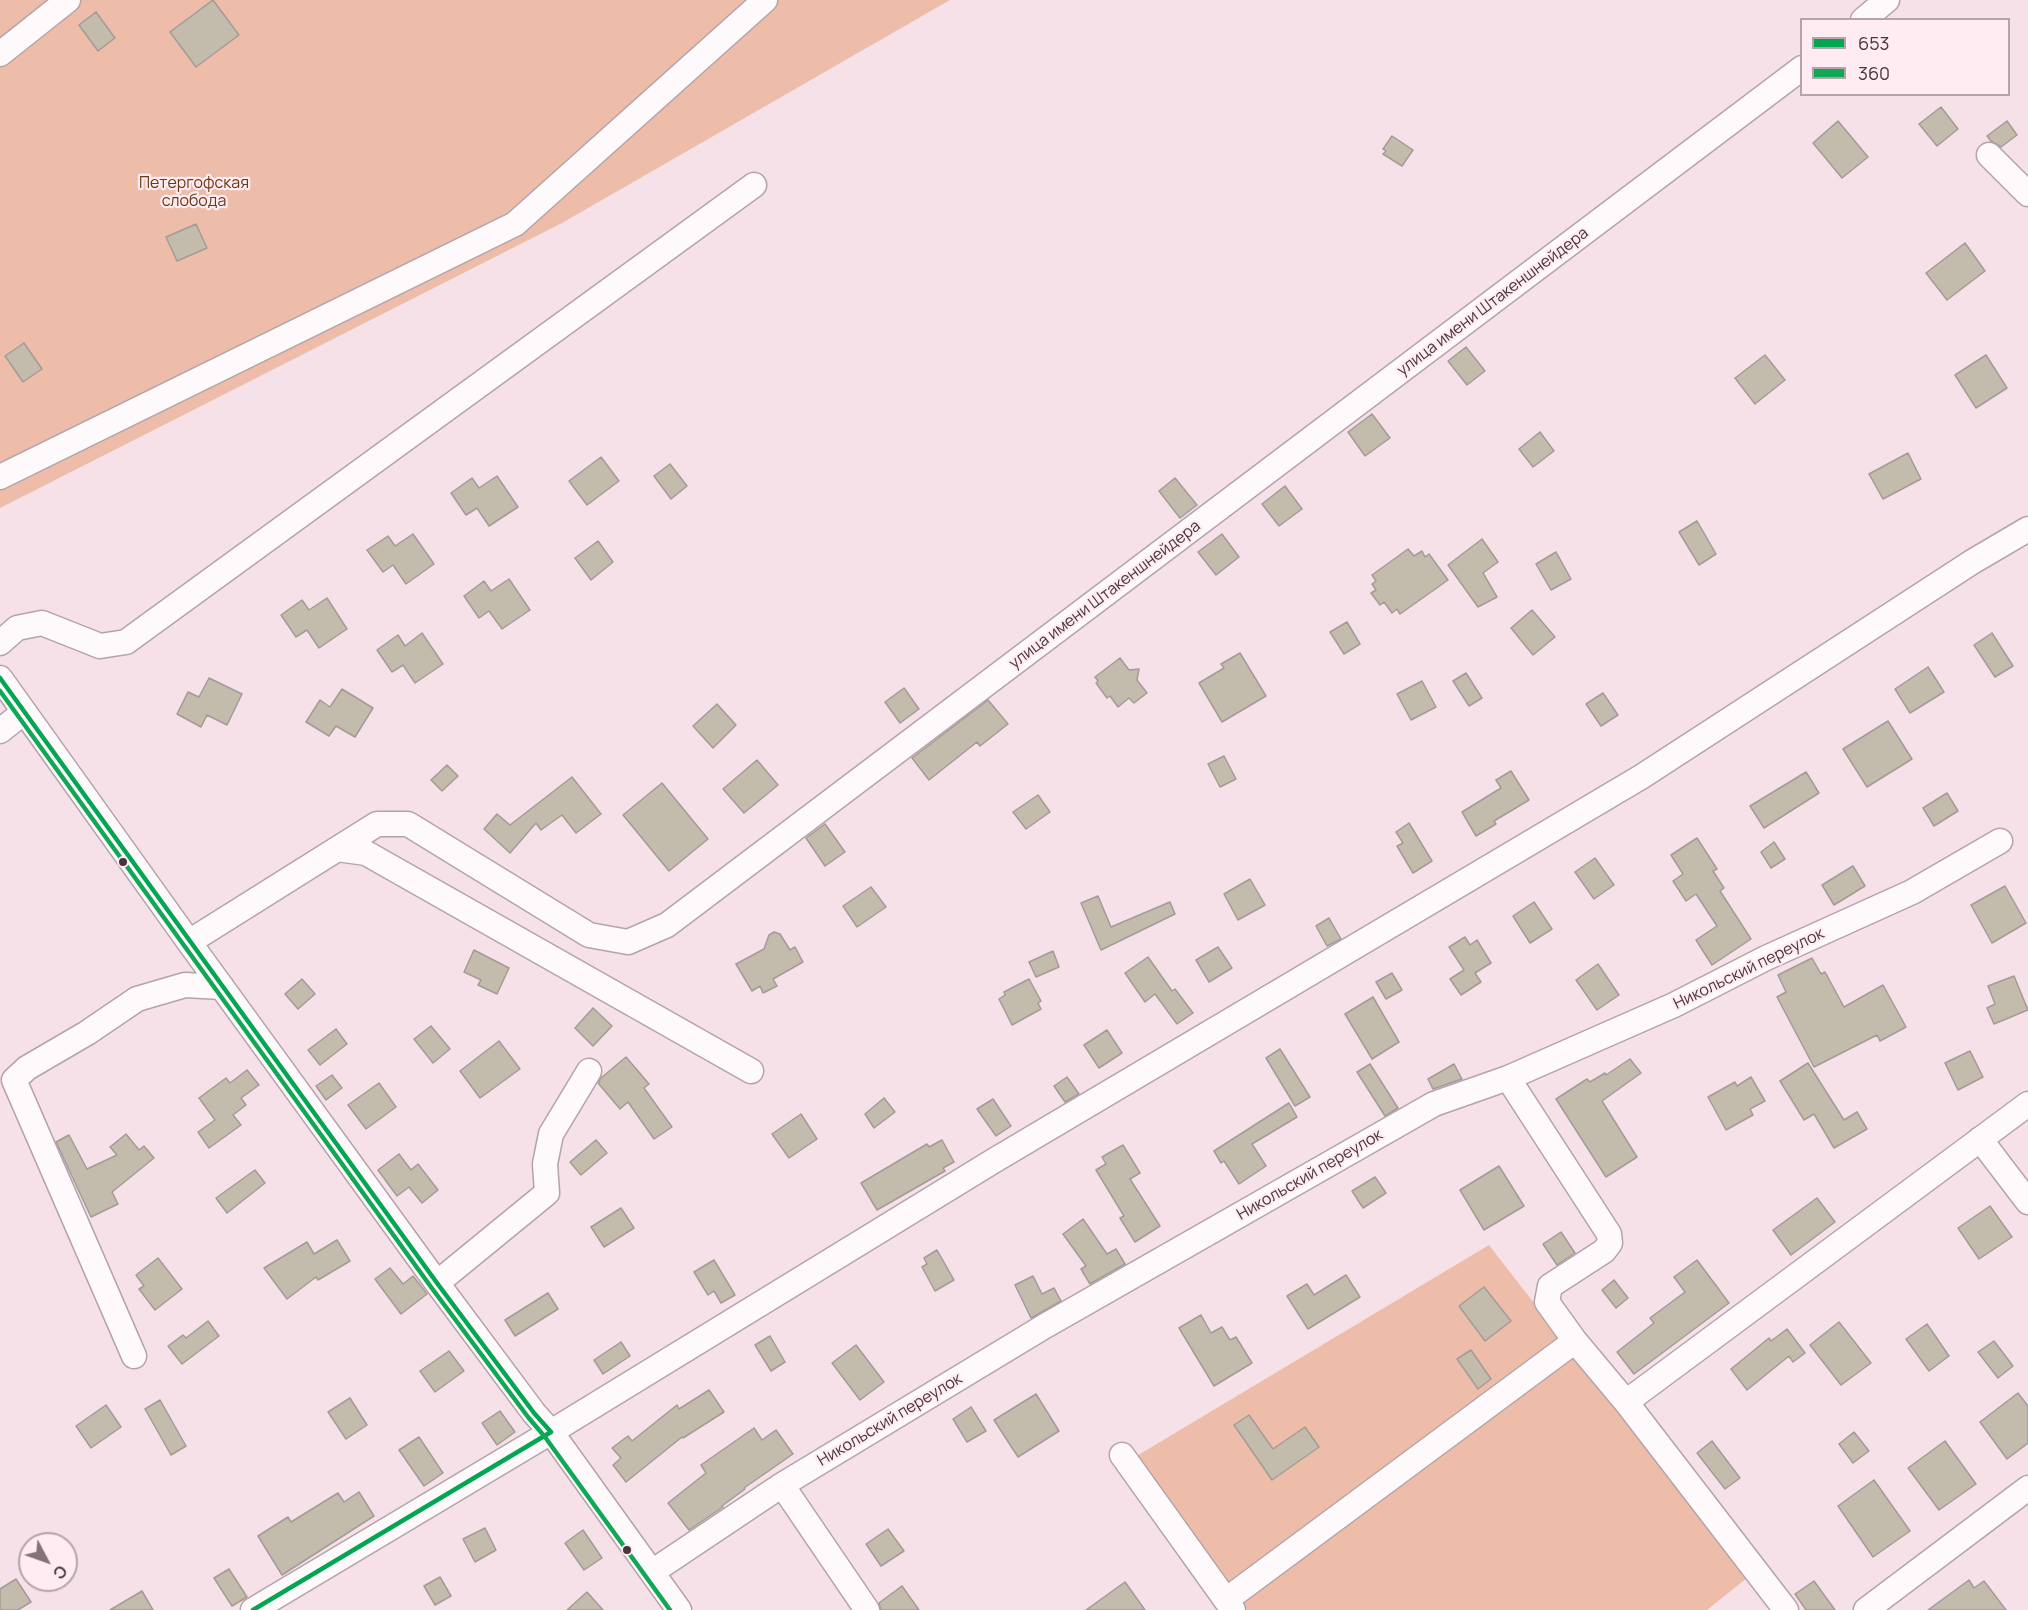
<!DOCTYPE html>
<html>
<head>
<meta charset="utf-8">
<style>
	body { margin:0 }
	#map { position:relative; width:2028px; height:1610px; overflow:hidden; background:#f6e1e9; font-family:Manrope,sans-serif }
	canvas { display:block }
	.legend { position:absolute; left:1800px; top:18px; width:210px; height:78px; box-sizing:border-box; background:#ffecf3; border:2px solid #b5a3aa; margin:0; padding:8px 10px; list-style:none; font-size:18px; color:#47353d }
	.legend li { display:flex; align-items:center; gap:12px; height:30px }
	.legend b { width:30px; border:2px solid #b5a3aa }
	.north { position:absolute; left:18px; top:1532px; width:60px; height:60px; box-sizing:border-box; background:#ffecf3; border:2px solid #b5a3aa; border-radius:50%; rotate:131deg; font-size:16px; font-weight:700; line-height:24px; text-align:center; color:#47353d }
	.north::after { content:''; display:block; margin:auto; width:21px; height:27px; background:#847179; clip-path:polygon(50% 0,100% 100%,50% 72%,0 100%) }
</style>
</head>
<body>
<div id="map">
<canvas width="2028" height="1610"></canvas>
<ul class="legend">
<li><b style="height:8px;background:#00a651"></b>653</li>
<li><b style="height:8px;background:#10a855"></b>360</li>
</ul>
<div class="north">С</div>
</div>
<script>
const context = document.querySelector('canvas').getContext('2d');
context.lineJoin = 'round';
function fill(path, color) { context.fillStyle = color; context.fill(path, 'evenodd'); }
const poly = rows => new Path2D(rows.map(r => 'M' + r).join(''));
function stroke(path, color, width, dash) { context.strokeStyle = color; context.lineWidth = width; context.lineCap = dash ? 'butt' : 'round'; context.setLineDash(dash || []); context.stroke(path); }
function label(font, color, halo, rows, align = 'center') {
  context.font = font + ' Manrope,sans-serif'; context.lineWidth = 4.5; context.setLineDash([]); context.textBaseline = 'middle'; context.strokeStyle = halo; context.fillStyle = color; for (const [text, x, y, turn = 0] of rows) {
    context.save(); context.translate(x, y); context.rotate((+turn || 0) * Math.PI / 180); context.textAlign = isNaN(turn) ? turn : align; if (halo) context.strokeText(text, 0, 0); context.fillText(text, 0, 0); context.restore();
  }
}
const green = poly([
	[0,0,950,0,562,223,0,508],
	[1489,1245,1747,1578,1707,1610,1247,1610,1135,1457]
]);
const building = poly([
	[213,0,239,35,196,67,170,32,213,0],
	[96,12,115,38,98,51,79,25,96,12],
	[1941,107,1958,129,1937,146,1919,124,1941,107],
	[1838,121,1868,157,1842,178,1813,143,1838,121],
	[2007,121,2017,135,2001,147,1991,141,1987,136,2007,121],
	[1392,136,1413,150,1402,166,1383,154,1386,151,1383,149,1392,136],
	[196,224,207,248,177,261,166,237,196,224],
	[1965,243,1985,271,1947,300,1926,273,1965,243],
	[24,343,42,369,23,382,5,356,24,343],
	[1466,347,1485,371,1467,385,1448,361,1466,347],
	[1765,355,1785,380,1755,404,1735,378,1765,355],
	[1986,355,2007,388,1976,408,1955,375,1986,355],
	[1372,414,1390,438,1365,456,1348,432,1372,414],
	[1540,432,1554,451,1533,467,1519,449,1540,432],
	[1908,453,1921,479,1883,499,1869,474,1908,453],
	[601,457,619,481,587,505,569,481,601,457],
	[670,464,687,486,671,499,654,476,670,464],
	[497,476,518,507,489,526,477,508,466,515,451,493,472,478,479,488,497,476],
	[1175,478,1197,505,1180,518,1159,491,1175,478],
	[1285,486,1302,509,1279,526,1262,504,1285,486],
	[1697,521,1716,554,1699,565,1679,532,1697,521],
	[413,534,434,564,406,584,393,565,383,572,367,550,388,536,395,546,413,534],
	[1222,534,1239,557,1216,575,1198,552,1222,534],
	[1482,539,1498,562,1483,573,1497,597,1478,607,1448,565,1482,539],
	[598,541,613,562,591,580,575,558,598,541],
	[1408,549,1414,556,1422,551,1425,557,1429,554,1448,580,1400,614,1397,609,1392,613,1384,602,1380,605,1371,593,1376,590,1372,584,1376,581,1372,575,1408,549],
	[1556,552,1571,579,1551,590,1536,564,1556,552],
	[509,579,530,610,502,629,489,611,479,618,464,596,484,581,491,591,509,579],
	[327,598,347,629,319,648,307,630,296,637,281,615,302,600,309,610,327,598],
	[1532,610,1555,637,1533,655,1511,628,1532,610],
	[1347,622,1360,644,1344,654,1330,632,1347,622],
	[422,633,443,664,415,683,403,665,392,672,377,650,398,635,405,646,422,633],
	[1992,633,2013,666,1995,677,1974,645,1992,633],
	[1240,653,1266,696,1222,722,1199,683,1224,668,1221,664,1240,653],
	[1120,658,1129,670,1139,669,1137,680,1147,693,1134,703,1129,698,1118,707,1110,696,1107,698,1096,683,1098,681,1095,677,1120,658],
	[1928,667,1944,692,1910,713,1895,689,1928,667],
	[1466,673,1482,698,1469,706,1453,681,1466,673],
	[209,678,242,694,227,725,207,715,201,727,177,714,188,692,199,697,209,678],
	[1422,681,1436,707,1411,720,1397,694,1422,681],
	[904,688,919,709,900,723,885,702,904,688],
	[342,689,373,708,355,737,336,726,329,736,306,722,320,700,330,707,342,689],
	[1603,693,1618,715,1601,726,1586,704,1603,693],
	[988,700,1008,724,980,746,977,742,929,780,912,758,988,700],
	[717,704,736,725,713,748,693,726,717,704],
	[1888,721,1912,759,1867,787,1843,749,1888,721],
	[1224,756,1236,779,1220,787,1208,764,1224,756],
	[757,760,778,785,744,813,723,789,757,760],
	[447,765,458,776,442,791,431,780,447,765],
	[1511,771,1529,800,1494,821,1496,824,1476,836,1462,812,1501,788,1496,780,1511,771],
	[1806,772,1819,793,1764,828,1750,806,1806,772],
	[572,777,601,814,576,833,562,815,541,830,536,823,510,853,484,829,497,814,510,825,572,777],
	[662,783,708,839,669,871,623,815,662,783],
	[1947,793,1958,811,1934,826,1923,808,1947,793],
	[1038,795,1050,812,1026,829,1013,812,1038,795],
	[1409,823,1432,861,1413,873,1397,846,1403,843,1396,832,1409,823],
	[825,824,845,852,825,866,806,838,825,824],
	[1697,838,1717,869,1713,871,1724,888,1720,891,1751,939,1712,965,1696,940,1717,926,1696,894,1686,901,1673,881,1683,874,1671,855,1697,838],
	[1774,842,1785,859,1771,868,1761,852,1774,842],
	[1595,858,1614,885,1594,899,1575,872,1595,858],
	[1853,866,1865,886,1834,905,1822,885,1853,866],
	[1250,879,1265,905,1238,920,1224,894,1250,879],
	[2005,886,2026,923,1992,943,1971,905,2005,886],
	[871,887,886,907,857,927,843,906,871,887],
	[1098,896,1111,927,1170,902,1175,914,1101,950,1081,903,1098,896],
	[1534,902,1552,929,1530,943,1513,916,1534,902],
	[1329,918,1341,939,1327,946,1316,926,1329,918],
	[774,932,780,934,790,950,795,947,803,962,773,979,777,986,763,993,760,986,752,991,736,964,764,949,769,935,774,932],
	[1465,937,1470,945,1477,940,1491,963,1475,973,1481,982,1461,995,1450,979,1464,970,1449,947,1465,937],
	[1218,947,1232,968,1209,982,1196,960,1218,947],
	[474,950,509,968,497,994,478,985,481,980,464,972,474,950],
	[1053,951,1059,967,1036,977,1029,962,1053,951],
	[1148,957,1172,991,1175,989,1193,1013,1177,1024,1155,994,1145,1002,1125,973,1148,957],
	[1812,958,1821,974,1825,972,1844,1007,1883,985,1906,1027,1880,1041,1877,1035,1814,1067,1777,997,1786,992,1778,975,1812,958],
	[1598,964,1619,995,1597,1010,1576,980,1598,964],
	[1392,973,1402,990,1386,999,1376,982,1392,973],
	[2014,976,2028,1010,1994,1024,1987,1008,1995,1004,1988,986,2014,976],
	[302,979,315,994,298,1009,285,994,302,979],
	[1029,979,1041,1001,1038,1003,1041,1009,1012,1025,999,999,1005,995,1004,992,1029,979],
	[1373,997,1399,1042,1372,1059,1345,1014,1373,997],
	[593,1008,612,1026,593,1046,575,1028,593,1008],
	[431,1026,450,1049,433,1063,414,1039,431,1026],
	[336,1029,347,1044,320,1065,308,1050,336,1029],
	[1107,1030,1122,1053,1099,1068,1084,1045,1107,1030],
	[499,1041,520,1069,480,1098,460,1071,499,1041],
	[1280,1049,1310,1097,1295,1106,1266,1058,1280,1049],
	[1970,1051,1983,1077,1958,1090,1945,1063,1970,1051],
	[626,1057,649,1084,644,1088,672,1127,654,1139,628,1102,620,1109,598,1083,601,1078,626,1057],
	[1630,1059,1641,1073,1602,1101,1637,1157,1606,1177,1556,1099,1587,1079,1590,1082,1605,1073,1606,1075,1630,1059],
	[1808,1063,1844,1120,1857,1112,1867,1129,1834,1148,1814,1114,1804,1120,1780,1081,1808,1063],
	[1370,1064,1398,1108,1385,1116,1357,1072,1370,1064],
	[1454,1064,1462,1079,1433,1089,1428,1079,1454,1064],
	[247,1070,259,1085,241,1098,246,1105,233,1115,241,1125,209,1148,198,1132,215,1120,199,1098,226,1078,230,1083,247,1070],
	[332,1075,342,1088,326,1100,316,1086,332,1075],
	[1067,1077,1079,1094,1065,1102,1054,1086,1067,1077],
	[1751,1077,1765,1101,1750,1109,1753,1115,1726,1130,1708,1097,1735,1082,1737,1086,1751,1077],
	[379,1083,396,1107,366,1129,348,1105,379,1083],
	[884,1098,895,1112,874,1128,865,1114,884,1098],
	[993,1099,1011,1126,996,1136,977,1109,993,1099],
	[1289,1103,1297,1117,1252,1144,1266,1166,1239,1184,1224,1161,1221,1163,1214,1151,1289,1103],
	[801,1114,817,1139,789,1158,772,1134,801,1114],
	[126,1134,139,1150,144,1146,154,1158,112,1192,118,1204,91,1217,56,1142,69,1135,87,1169,117,1155,110,1147,126,1134],
	[596,1140,607,1153,581,1175,570,1162,596,1140],
	[942,1140,954,1162,943,1168,945,1171,877,1210,861,1183,927,1144,929,1147,942,1140],
	[1123,1145,1140,1173,1130,1179,1160,1226,1135,1242,1120,1218,1124,1216,1096,1170,1106,1164,1102,1157,1123,1145],
	[399,1154,411,1170,418,1164,438,1190,422,1203,409,1187,397,1196,378,1170,399,1154],
	[1499,1166,1524,1206,1484,1230,1460,1190,1499,1166],
	[255,1170,265,1183,227,1213,216,1198,255,1170],
	[1375,1177,1386,1193,1363,1208,1352,1191,1375,1177],
	[1817,1198,1835,1222,1791,1255,1773,1230,1817,1198],
	[1990,1206,2012,1237,1979,1259,1958,1228,1990,1206],
	[621,1208,634,1228,604,1247,591,1227,621,1208],
	[1083,1219,1107,1254,1116,1249,1125,1264,1090,1284,1081,1269,1086,1266,1063,1234,1083,1219],
	[1561,1232,1575,1253,1557,1265,1543,1244,1561,1232],
	[337,1240,350,1261,318,1280,316,1277,287,1299,264,1268,307,1242,314,1254,337,1240],
	[937,1250,954,1280,935,1291,922,1267,927,1264,924,1258,937,1250],
	[158,1258,182,1289,155,1310,139,1289,144,1286,136,1275,158,1258],
	[714,1260,735,1295,721,1303,714,1291,708,1295,694,1272,714,1260],
	[1697,1260,1729,1303,1634,1374,1617,1352,1654,1323,1650,1318,1685,1292,1674,1277,1697,1260],
	[390,1268,403,1284,413,1276,427,1294,401,1314,375,1279,390,1268],
	[1346,1275,1360,1297,1308,1329,1287,1296,1307,1284,1314,1295,1346,1275],
	[1033,1276,1042,1294,1054,1288,1061,1301,1031,1318,1015,1285,1033,1276],
	[1614,1280,1628,1298,1616,1308,1602,1290,1614,1280],
	[1484,1287,1511,1321,1485,1341,1459,1306,1484,1287],
	[548,1293,558,1309,515,1336,505,1320,548,1293],
	[1201,1315,1211,1333,1222,1327,1230,1340,1236,1337,1252,1363,1214,1386,1179,1328,1201,1315],
	[208,1321,219,1336,182,1364,168,1346,183,1335,186,1338,208,1321],
	[1839,1322,1871,1363,1841,1385,1810,1345,1839,1322],
	[1927,1324,1949,1356,1929,1371,1906,1339,1927,1324],
	[1787,1329,1805,1353,1793,1362,1789,1356,1747,1390,1731,1369,1769,1338,1771,1341,1787,1329],
	[770,1336,785,1362,771,1371,755,1345,770,1336],
	[1994,1341,2013,1366,1998,1378,1978,1352,1994,1341],
	[621,1342,630,1356,603,1374,594,1360,621,1342],
	[856,1345,884,1382,860,1400,832,1363,856,1345],
	[1471,1350,1491,1379,1478,1389,1457,1359,1471,1350],
	[449,1351,464,1371,435,1392,420,1371,449,1351],
	[709,1390,724,1412,683,1438,682,1437,626,1482,613,1465,621,1458,612,1448,628,1436,632,1441,677,1405,679,1409,709,1390],
	[2018,1393,2028,1406,2028,1443,2007,1459,1980,1422,2018,1393],
	[1036,1394,1059,1431,1018,1457,994,1420,1036,1394],
	[350,1398,367,1425,346,1439,328,1412,350,1398],
	[160,1400,186,1446,171,1455,145,1409,160,1400],
	[106,1405,121,1427,91,1448,76,1426,106,1405],
	[971,1407,986,1431,967,1442,953,1419,971,1407],
	[500,1411,515,1432,497,1445,482,1423,500,1411],
	[1249,1415,1273,1449,1305,1427,1319,1447,1272,1480,1234,1425,1249,1415],
	[754,1428,762,1440,776,1430,793,1454,744,1488,745,1489,722,1506,723,1507,689,1530,668,1503,706,1473,701,1465,754,1428],
	[1854,1432,1869,1451,1853,1463,1839,1444,1854,1432],
	[419,1437,443,1473,424,1486,399,1450,419,1437],
	[1712,1441,1740,1478,1725,1489,1697,1453,1712,1441],
	[1945,1441,1976,1484,1939,1510,1908,1468,1945,1441],
	[1874,1480,1910,1531,1873,1557,1838,1506,1874,1480],
	[359,1492,374,1516,282,1575,258,1536,288,1517,291,1522,338,1493,344,1502,359,1492],
	[485,1528,496,1550,475,1562,463,1539,485,1528],
	[888,1529,904,1551,881,1566,866,1544,888,1529],
	[583,1530,602,1558,584,1570,565,1543,583,1530],
	[229,1569,247,1597,232,1606,214,1578,229,1569],
	[440,1577,451,1596,435,1605,424,1586,440,1577],
	[16,1579,31,1602,18,1610,0,1610,0,1589,16,1579],
	[1969,1580,1974,1588,1984,1581,2006,1610,1928,1610,1969,1580],
	[1814,1581,1835,1610,1806,1610,1795,1594,1814,1581],
	[1125,1582,1145,1610,1086,1610,1125,1582],
	[902,1586,919,1610,881,1610,879,1603,902,1586],
	[142,1591,153,1610,110,1610,142,1591],
	[587,1592,603,1610,567,1610,587,1592]
]);
const minor = poly([
	[1863,20,1887,0],
	[0,54,68,0],
	[1989,155,2028,194],
	[0,477,515,224,765,0],
	[0,643,17,628,42,623,100,646,126,642,754,185],
	[0,678,189,942,437,1283,534,1413,551,1432,679,1610],
	[0,731,24,712],
	[337,849,366,853,751,1071],
	[189,942,377,824,408,824,589,935,628,942,667,925,1802,68],
	[1508,1078,1609,1234,1610,1243,1604,1251,1550,1286,1547,1302,1575,1341,1626,1402,1786,1610],
	[1980,1139,2028,1202],
	[437,1283,547,1193,545,1164,551,1134,589,1071],
	[134,1356,14,1080,27,1068,87,1033,137,999,185,985,222,987],
	[1626,1402,2028,1104],
	[1122,1455,1233,1610],
	[782,1485,867,1610],
	[652,1572,782,1485,1045,1326,1434,1104,1508,1078,1674,1005,1766,958,1912,892,2000,841],
	[1226,1600,1575,1341],
	[253,1610,551,1432,995,1160,1641,777,1972,562,2028,529],
	[1866,1610,2028,1488]
]);
const bus1 = poly([
	[0,678,437,1283,534,1413,551,1432],
	[253,1610,551,1432]
]);
const bus2 = poly([
	[0,691,431,1287,528,1417,545,1437,670,1610]
]);
const markers = [
	[123,862,5,"#47353d"],
	[627,1550,5,"#47353d"]
];
const parkNames = [
	["Петергофская",194,184],
	["слобода",194,202]
];
const streetNames = [
	["улица имени Штакеншнейдера",1493,302,-37],
	["улица имени Штакеншнейдера",1105,595,-37],
	["Никольский переулок",1749,969,-26],
	["Никольский переулок",1310,1175,-30],
	["Никольский переулок",890,1420,-31]
];
fill(green, '#eebda9');
fill(building, '#c3bbac');
stroke(building, '#a49b96', 1.5);
stroke(minor, '#b5a3aa', 27);
stroke(minor, '#fefafc', 24);
stroke(bus1, '#00a651', 4.5);
stroke(bus2, '#10a855', 4.5);
for (const [x, y, r, color] of markers) { const dot = new Path2D(); dot.arc(x, y, r, 0, 2 * Math.PI); context.fillStyle = color; context.fill(dot); stroke(dot, '#ffecf3', 2); }
label('16px', '#6c3813', '#ffecf3', parkNames);
label('16px', '#47353d', '#ffecf3', streetNames);
</script>
</body>
</html>
